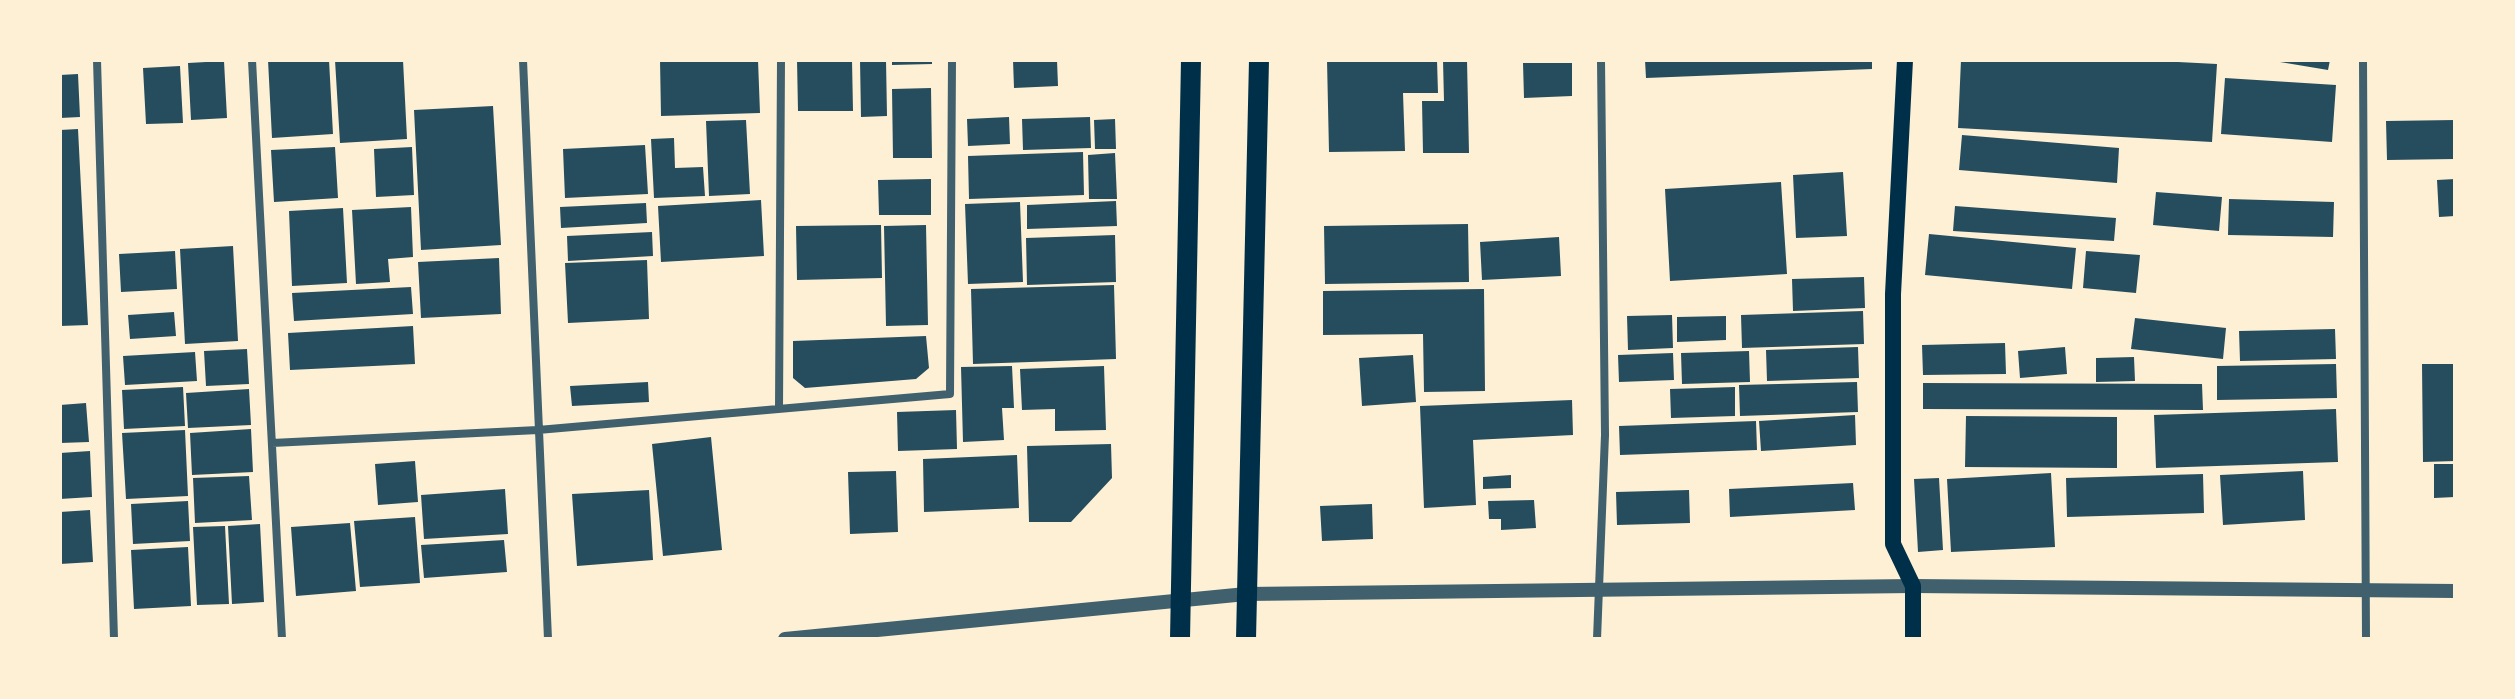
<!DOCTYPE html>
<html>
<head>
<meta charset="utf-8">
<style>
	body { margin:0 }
	#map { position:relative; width:2515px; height:699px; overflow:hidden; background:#fdf0d5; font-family:Merriweather,serif }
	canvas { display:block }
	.frame { position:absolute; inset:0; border:62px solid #fdf0d5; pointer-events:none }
</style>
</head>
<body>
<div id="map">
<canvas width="2515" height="699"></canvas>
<div class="frame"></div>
</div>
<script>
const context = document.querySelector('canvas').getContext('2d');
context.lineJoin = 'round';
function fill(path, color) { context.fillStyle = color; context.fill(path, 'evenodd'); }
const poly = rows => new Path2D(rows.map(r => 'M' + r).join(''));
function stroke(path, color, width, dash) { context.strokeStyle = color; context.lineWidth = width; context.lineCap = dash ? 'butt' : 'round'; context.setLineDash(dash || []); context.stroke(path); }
const building = poly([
	[268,60,329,60,333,134,272,138],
	[335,60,403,60,407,139,340,143],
	[660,60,758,60,760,113,661,116],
	[797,60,852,60,853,111,798,111],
	[860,60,886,60,887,116,861,117],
	[892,60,932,60,932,64,892,65],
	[1013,60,1057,60,1058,86,1014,88],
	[1327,60,1437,60,1438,93,1403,93,1405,151,1329,152],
	[1443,60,1467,60,1469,153,1423,153,1422,101,1444,101],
	[1645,60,1872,60,1872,69,1646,78],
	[1961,60,2139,60,2217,64,2212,142,1958,128],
	[2268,60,2330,60,2328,70],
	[224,61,227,118,191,120,188,63],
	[1523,63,1572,63,1572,96,1524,98],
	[180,66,183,123,146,124,143,68],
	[78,74,80,117,60,118,60,75],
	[2225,78,2336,85,2332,142,2221,134],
	[931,88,932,158,893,158,892,89],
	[493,106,501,245,421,250,414,110],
	[1009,117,1010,144,968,146,967,119],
	[1090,117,1091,148,1023,150,1022,119],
	[1115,119,1116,149,1095,149,1094,120],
	[746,120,750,194,709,196,706,121],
	[2455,120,2455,159,2387,160,2386,121],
	[78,129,88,325,60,326,60,130],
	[1962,135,2119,148,2117,183,1959,170],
	[674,138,675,168,703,167,705,196,654,198,651,139],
	[645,145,648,194,565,198,563,149],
	[335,147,338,198,274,202,271,150],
	[412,147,414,195,376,197,374,149],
	[1083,152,1084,195,969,199,968,156],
	[1115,153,1117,199,1089,199,1088,155],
	[1843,172,1847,236,1796,238,1793,175],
	[931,179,931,215,879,215,878,180],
	[2455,179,2455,216,2439,217,2437,180],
	[1781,182,1787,274,1670,281,1665,189],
	[2156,192,2222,197,2219,231,2153,225],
	[2229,199,2334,202,2333,237,2228,235],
	[761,200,764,256,661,262,658,206],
	[1116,201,1117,226,1027,229,1027,205],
	[1020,202,1023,282,968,284,965,204],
	[646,203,647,223,561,228,560,207],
	[1955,206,2116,218,2114,241,1953,231],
	[411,207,413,257,388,259,390,282,356,284,352,210],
	[343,208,347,283,292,286,289,211],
	[1468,224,1469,282,1325,284,1324,226],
	[881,225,882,278,797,280,796,226],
	[926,225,928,325,886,326,884,226],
	[652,232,653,256,568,261,567,236],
	[1929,234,2076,248,2072,289,1925,275],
	[1115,235,1116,282,1027,285,1026,238],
	[1559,237,1561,276,1482,280,1480,242],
	[233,246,238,341,185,344,180,249],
	[175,251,177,289,121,292,119,254],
	[2086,251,2140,255,2136,293,2083,288],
	[499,258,501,314,421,318,418,262],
	[647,260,649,319,568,323,565,263],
	[1864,277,1865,308,1793,311,1792,279],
	[1114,285,1116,359,973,364,971,289],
	[411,287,413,314,294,321,292,293],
	[1484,289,1485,391,1424,392,1423,334,1323,335,1323,291],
	[1863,311,1864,344,1742,348,1741,315],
	[174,312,176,336,130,339,128,315],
	[1672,315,1673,348,1628,350,1627,316],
	[1726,316,1726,340,1677,342,1677,317],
	[2135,318,2226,328,2223,359,2131,349],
	[413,326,415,364,290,370,288,333],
	[2335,329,2336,359,2240,361,2239,331],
	[926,336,929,368,916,379,805,388,793,378,793,341],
	[2005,343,2006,374,1923,375,1922,345],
	[1858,347,1859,378,1767,381,1766,350],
	[2065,347,2067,374,2020,378,2018,351],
	[247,349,249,384,206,386,204,351],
	[1749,351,1750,382,1682,384,1681,353],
	[195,352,197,381,125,385,123,356],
	[1673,353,1674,380,1619,382,1618,355],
	[1413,355,1416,402,1362,406,1359,358],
	[2134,357,2135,381,2096,382,2096,358],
	[2336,364,2337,398,2217,400,2217,366],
	[2422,364,2455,364,2455,461,2423,462],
	[1012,366,1014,408,1002,408,1004,440,963,442,961,367],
	[1104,366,1106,430,1055,431,1055,409,1022,410,1020,369],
	[648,382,649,402,572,406,570,386],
	[1857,382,1858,412,1740,416,1739,385],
	[1923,383,2202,384,2203,410,1923,409],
	[183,387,185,426,124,429,122,390],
	[1735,387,1735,416,1671,418,1670,389],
	[249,389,251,425,188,428,186,393],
	[1572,400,1573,435,1473,440,1476,505,1424,508,1420,406],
	[86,403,89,442,60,443,60,405],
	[2336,409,2338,462,2156,468,2154,415],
	[956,410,957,449,898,451,897,412],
	[1855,415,1856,445,1761,451,1759,421],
	[1966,416,2117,417,2117,468,1965,467],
	[1756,421,1757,450,1620,455,1619,426],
	[251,429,253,472,192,475,190,433],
	[185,430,188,496,126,499,122,433],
	[711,437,722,550,663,556,652,444],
	[1111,444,1112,478,1071,522,1029,522,1027,446],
	[90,451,92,497,60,499,60,453],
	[1017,455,1019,508,924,512,923,459],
	[415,461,418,502,378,505,375,464],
	[2434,464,2455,464,2455,497,2434,498],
	[896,471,898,532,850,534,848,472],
	[2303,471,2305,520,2223,525,2220,475],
	[2051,473,2055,547,1951,552,1947,479],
	[2203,474,2204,513,2067,517,2066,478],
	[1511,475,1511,488,1483,489,1483,477],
	[249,476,252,520,195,523,193,478],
	[1939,478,1943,550,1918,552,1914,479],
	[1853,483,1855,510,1730,517,1729,489],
	[505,489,508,534,424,539,421,495],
	[649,490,653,560,577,566,572,494],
	[1689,490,1690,523,1617,525,1616,492],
	[1534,500,1536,528,1501,530,1501,519,1489,519,1488,501],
	[188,501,190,541,133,544,131,504],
	[1372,504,1373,539,1322,541,1320,506],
	[90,510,93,562,60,564,60,512],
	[415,517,420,583,360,587,354,521],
	[350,523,356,591,296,596,291,527],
	[260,524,264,602,232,604,228,526],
	[225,526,229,604,197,605,193,527],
	[504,540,507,572,424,578,421,545],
	[188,547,191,606,134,609,131,550]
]);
const minor = poly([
	[97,60,114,639],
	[252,60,282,639],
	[523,60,548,639],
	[2363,60,2366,639],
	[779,409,781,60],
	[272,443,538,430,950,394,952,60],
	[1597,639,1605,435,1601,60]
]);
const tertiary = poly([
	[785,639,1246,594,1913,586,2455,591]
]);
const secondary = poly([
	[1905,60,1893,294,1893,544,1913,586,1913,639]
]);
const primary = poly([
	[1180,639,1191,60],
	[1246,639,1259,60]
]);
fill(building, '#264d5e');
stroke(minor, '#3f606c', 8);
stroke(tertiary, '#3f606c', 14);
stroke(secondary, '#003049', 16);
stroke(primary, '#003049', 20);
</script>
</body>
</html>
